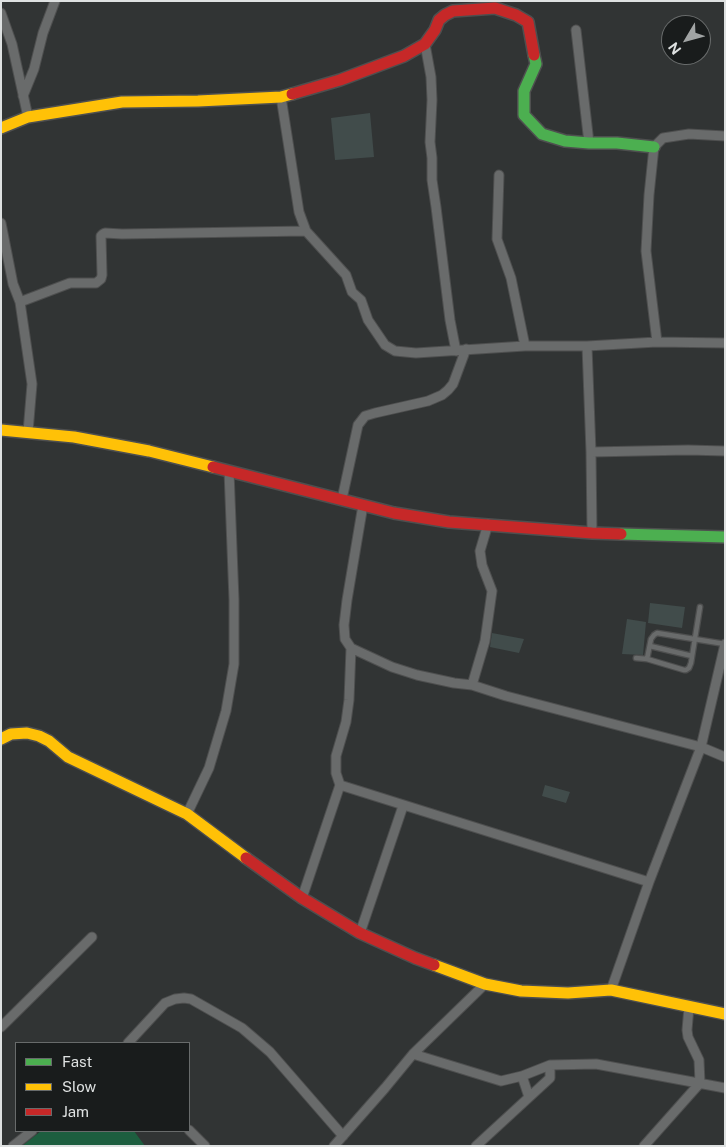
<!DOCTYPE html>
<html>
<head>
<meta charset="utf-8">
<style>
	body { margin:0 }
	#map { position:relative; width:726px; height:1147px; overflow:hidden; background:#313434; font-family:"Public Sans",sans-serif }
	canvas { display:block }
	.frame { position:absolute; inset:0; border:2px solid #dee1e1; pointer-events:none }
	.legend { position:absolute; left:15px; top:1042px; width:175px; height:90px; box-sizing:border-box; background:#191c1c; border:1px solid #686b6b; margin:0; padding:6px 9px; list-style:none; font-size:15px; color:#dee1e1 }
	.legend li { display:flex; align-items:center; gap:10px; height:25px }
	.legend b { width:25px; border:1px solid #686b6b }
	.north { position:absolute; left:661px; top:15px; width:50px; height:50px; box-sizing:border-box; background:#191c1c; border:1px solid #686b6b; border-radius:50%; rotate:233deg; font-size:14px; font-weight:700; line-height:20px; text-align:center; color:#dee1e1 }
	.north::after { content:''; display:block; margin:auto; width:18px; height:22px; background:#a1a4a4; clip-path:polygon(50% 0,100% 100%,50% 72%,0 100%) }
</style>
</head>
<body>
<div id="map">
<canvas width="726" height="1147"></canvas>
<div class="frame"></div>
<ul class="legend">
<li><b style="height:6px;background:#4caf50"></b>Fast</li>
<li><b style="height:6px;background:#ffc107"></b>Slow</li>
<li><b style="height:6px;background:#c62828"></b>Jam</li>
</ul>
<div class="north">N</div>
</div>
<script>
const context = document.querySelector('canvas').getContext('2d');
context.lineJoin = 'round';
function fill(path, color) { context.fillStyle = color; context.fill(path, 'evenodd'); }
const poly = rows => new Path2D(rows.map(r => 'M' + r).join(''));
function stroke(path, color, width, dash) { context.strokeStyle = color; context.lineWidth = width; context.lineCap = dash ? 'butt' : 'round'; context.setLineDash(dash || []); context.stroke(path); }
const green = poly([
	[41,1131,134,1131,145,1146,22,1146]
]);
const building = poly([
	[370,113,374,157,335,160,331,118],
	[650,603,685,607,682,628,648,623],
	[627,619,646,622,643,655,622,654],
	[492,633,524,639,519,653,490,647],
	[545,785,570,792,566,803,542,796]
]);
const lane = poly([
	[650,646,692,656],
	[636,658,647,659,684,670,686,670,689,668,691,663,700,607],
	[647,659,651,639,654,635,657,633,725,644]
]);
const street = poly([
	[1,13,12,44,28,117],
	[576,30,589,143],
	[425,44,431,77,432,100,430,142,432,158,432,180,436,207,450,320,456,351],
	[23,96,34,69,43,33,55,1],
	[281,97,299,212,306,231,346,275,352,292,361,300,368,320,385,345,395,351,416,353,525,346,587,346,657,342,725,343],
	[499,175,497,239,511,278,525,346],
	[1,223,13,284,20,302,32,384,28,432],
	[20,302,70,283,96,283,101,279,102,275,101,236,103,234,105,233,122,234,306,231],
	[657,342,646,251,649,195,654,147,663,138,689,134,725,136],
	[587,346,591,452,592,533],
	[591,452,688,450,725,451],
	[342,499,358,425,365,416,375,413,428,401,442,395,448,390,453,384,466,349],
	[351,648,392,667,417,675,454,683,472,685,506,696,701,747,725,757],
	[472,685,485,641,492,591,482,565,480,551,488,524],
	[340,785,649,882],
	[187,814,209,768,226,711,234,664,234,600,229,471],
	[302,898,340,785,336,773,336,756,346,722,349,700,351,648,345,639,344,625,347,600,363,505],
	[360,933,403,806],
	[611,990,649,882,701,747,725,644],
	[1,1027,92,937],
	[128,1043,165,1003,175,999,184,998,191,999,242,1028,270,1052,343,1136],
	[413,1054,501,1081,522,1076,529,1097],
	[522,1076,550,1065,596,1064,725,1088],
	[189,1130,205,1146],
	[13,1146,32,1131],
	[334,1146,385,1088,413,1054,485,984],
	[476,1146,550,1078,550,1065],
	[644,1146,700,1083,699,1060,688,1037,687,1030,689,1007]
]);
const fast = poly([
	[534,55,536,64,524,91,524,115,542,134,565,141,589,143,617,143,654,147],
	[621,534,725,537]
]);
const slow = poly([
	[1,128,28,117,122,102,198,101,281,97,292,94],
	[1,430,74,437,149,451,213,467],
	[1,739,11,734,27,733,39,736,49,741,68,757,187,814,246,858],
	[434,965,485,984,521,991,568,993,611,990,725,1014]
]);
const jam = poly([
	[292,94,340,80,404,56,425,44,435,30,439,20,445,15,453,11,495,8,516,15,528,22,534,55],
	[213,467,394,513,449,522,592,533,621,534],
	[246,858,302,898,360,933,415,958,434,965]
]);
fill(green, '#1d5e3f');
fill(building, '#414c4b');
stroke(lane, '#4e4f4f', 7);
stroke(street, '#4e4f4f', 11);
stroke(fast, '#4e4f4f', 14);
stroke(slow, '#4e4f4f', 14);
stroke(jam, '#4e4f4f', 14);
stroke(lane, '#696b6b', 4.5);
stroke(street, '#696b6b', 9);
stroke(fast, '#4caf50', 11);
stroke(slow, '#ffc107', 11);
stroke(jam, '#c62828', 11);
</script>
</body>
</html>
